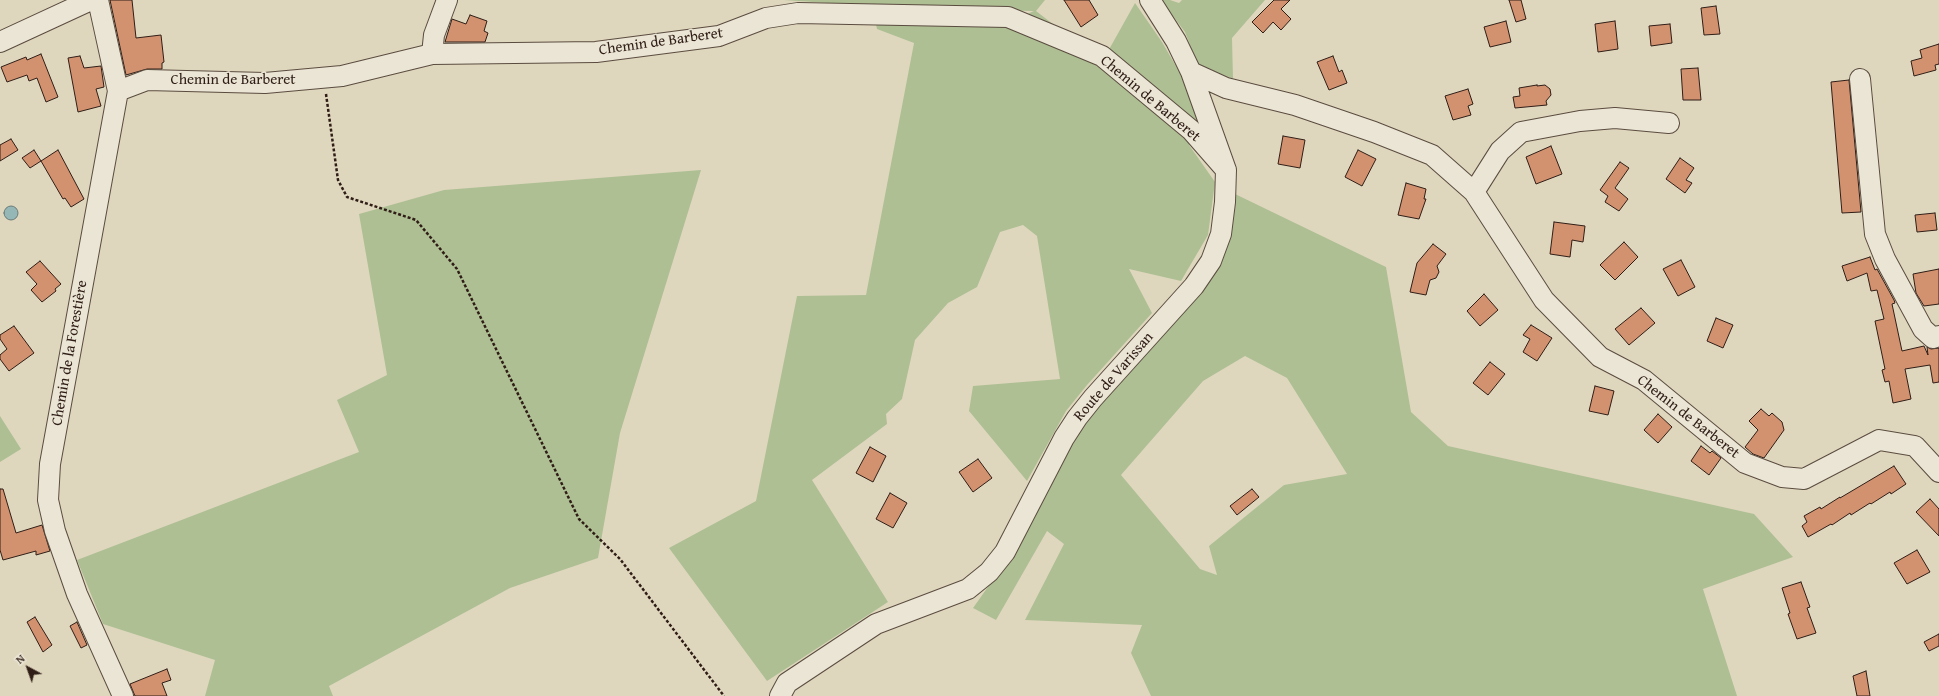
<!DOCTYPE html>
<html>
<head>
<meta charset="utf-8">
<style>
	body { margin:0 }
	#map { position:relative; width:1939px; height:696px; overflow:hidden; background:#dfd7bd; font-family:"Gentium Book Plus",serif }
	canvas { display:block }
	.north { position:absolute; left:8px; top:648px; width:40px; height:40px; -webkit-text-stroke:3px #eae5d4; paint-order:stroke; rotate:319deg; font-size:11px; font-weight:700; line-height:16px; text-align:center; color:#2f1d16 }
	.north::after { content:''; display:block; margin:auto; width:14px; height:18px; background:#2f1d16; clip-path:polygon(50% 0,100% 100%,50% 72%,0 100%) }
</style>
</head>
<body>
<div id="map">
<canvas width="1939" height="696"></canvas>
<div class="north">N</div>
</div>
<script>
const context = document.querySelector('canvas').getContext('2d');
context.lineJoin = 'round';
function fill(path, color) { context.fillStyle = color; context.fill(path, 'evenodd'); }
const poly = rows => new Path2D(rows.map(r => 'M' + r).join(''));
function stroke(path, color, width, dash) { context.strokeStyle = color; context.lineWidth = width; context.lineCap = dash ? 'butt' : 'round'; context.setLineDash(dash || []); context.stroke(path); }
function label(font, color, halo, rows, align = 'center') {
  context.font = font + ' "Gentium Book Plus",serif'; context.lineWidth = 3; context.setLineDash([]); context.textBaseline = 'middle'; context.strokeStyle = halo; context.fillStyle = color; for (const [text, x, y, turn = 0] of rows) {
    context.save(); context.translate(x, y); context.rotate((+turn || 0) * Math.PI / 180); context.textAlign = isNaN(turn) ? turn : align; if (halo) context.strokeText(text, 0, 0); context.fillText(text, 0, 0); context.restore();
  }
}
const green = poly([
	[784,0,1045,0,1036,11,1102,62,1135,3,1162,42,1184,80,1201,125,1189,145,1215,182,1208,235,1181,281,1129,269,1152,313,1087,385,1066,411,1027,481,969,411,973,386,1060,379,1037,236,1023,225,1000,232,977,287,948,303,915,340,902,399,886,414,887,424,812,480,888,602,767,681,669,548,756,501,797,296,866,295,914,43,877,29,872,6],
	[926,9,1034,11,1003,24],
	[1161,0,1170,0,1179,3,1182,0,1265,0,1232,38,1233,79,1197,64,1185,32],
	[701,170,620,433,598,558,510,588,329,686,333,696,205,696,215,660,103,624,77,560,359,452,337,400,387,375,359,214,444,190],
	[1233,193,1386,267,1411,412,1448,446,1754,514,1793,557,1703,589,1737,696,1151,696,1131,653,1142,625,1025,620,1064,544,1047,531,996,620,973,608,1007,560,1082,424,1200,291],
	[1245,356,1287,378,1347,474,1284,485,1209,546,1217,575,1200,569,1121,475,1203,381],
	[0,416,21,449,0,462]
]);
const water = poly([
	'4 213a7 7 0 1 1 14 0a7 7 0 1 1-14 0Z'
]);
const building = poly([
	[110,0,132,0,136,38,161,35,164,62,162,63,162,69,147,69,126,75,110,0],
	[1064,0,1089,0,1098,15,1081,27,1064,0],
	[1274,0,1290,0,1281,9,1291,19,1281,30,1273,22,1263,33,1252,22,1274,0],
	[1509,0,1521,0,1526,19,1516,22,1509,0],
	[1716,6,1720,34,1704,35,1701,8,1716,6],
	[470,15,487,21,484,31,488,33,485,42,445,42,452,19,466,24,470,15],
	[1506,21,1511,42,1490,47,1484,27,1506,21],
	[1615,21,1618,49,1598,52,1595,24,1615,21],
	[1670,24,1672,43,1651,46,1649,26,1670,24],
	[1939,44,1939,64,1935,65,1936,70,1914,76,1911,61,1922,58,1920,50,1939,44],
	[41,54,58,97,46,102,37,78,29,81,27,75,7,82,1,67,26,57,27,60,41,54],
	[80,56,84,68,101,66,104,87,96,89,101,106,78,112,68,58,80,56],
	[1333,56,1339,72,1342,70,1347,83,1329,90,1317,62,1333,56],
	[1698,68,1701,100,1683,100,1681,69,1698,68],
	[1849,80,1861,212,1842,213,1831,82,1849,80],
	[1537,85,1537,86,1545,85,1550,89,1551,95,1546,101,1547,105,1515,108,1513,97,1520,96,1519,88,1537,85],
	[1468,89,1473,104,1468,106,1471,115,1453,120,1445,96,1468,89],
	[1283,136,1305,140,1300,168,1278,164,1283,136],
	[11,139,18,150,0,161,0,145,11,139],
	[1551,146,1562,174,1536,184,1526,157,1551,146],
	[34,150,41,161,30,168,22,158,34,150],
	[58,150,84,199,71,207,65,198,63,199,41,161,58,150],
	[1358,150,1376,159,1362,186,1345,177,1358,150],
	[1680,158,1694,168,1686,180,1692,183,1685,193,1666,179,1680,158],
	[1620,162,1629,168,1615,188,1628,199,1619,211,1605,202,1608,196,1600,190,1620,162],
	[1406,183,1426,189,1424,199,1426,199,1419,219,1398,215,1406,183],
	[1935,213,1937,230,1917,232,1915,215,1935,213],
	[1554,222,1585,226,1583,242,1572,240,1570,257,1550,254,1554,222],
	[1624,242,1638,257,1615,280,1600,265,1624,242],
	[1433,244,1446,254,1437,266,1439,272,1436,278,1430,280,1426,295,1410,292,1417,263,1433,244],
	[1870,257,1875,270,1877,269,1894,300,1895,303,1892,304,1902,351,1924,346,1928,355,1927,347,1931,349,1939,348,1939,382,1933,383,1930,365,1905,369,1911,399,1893,403,1889,381,1885,382,1882,370,1885,369,1875,321,1884,319,1877,290,1871,291,1867,273,1847,281,1842,266,1870,257],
	[1681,260,1695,287,1678,296,1663,269,1681,260],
	[40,261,61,284,55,289,56,291,42,302,31,290,37,284,26,272,40,261],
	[1939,269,1939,304,1924,306,1916,293,1913,274,1939,269],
	[1484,294,1498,310,1480,326,1467,311,1484,294],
	[1641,308,1655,323,1629,345,1615,329,1641,308],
	[1716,318,1733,325,1723,348,1707,341,1716,318],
	[1531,325,1552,338,1537,361,1523,352,1530,339,1523,335,1531,325],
	[14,326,34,353,9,371,0,359,0,355,7,349,0,339,0,335,14,326],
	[1490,362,1505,374,1488,395,1473,383,1490,362],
	[1595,386,1614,391,1608,415,1589,411,1595,386],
	[1761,409,1769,416,1772,413,1782,422,1784,430,1764,458,1753,454,1745,447,1758,430,1749,421,1761,409],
	[1658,414,1672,427,1658,443,1644,430,1658,414],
	[1701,446,1710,453,1712,451,1721,458,1709,475,1691,461,1701,446],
	[870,447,886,456,873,482,856,473,870,447],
	[978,459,992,478,973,492,959,472,978,459],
	[1894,466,1906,484,1891,494,1890,492,1871,504,1870,503,1851,515,1850,513,1832,525,1831,524,1808,537,1802,526,1807,522,1804,516,1820,507,1821,509,1840,497,1840,498,1894,466],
	[0,489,3,489,16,533,42,525,50,551,36,555,36,551,3,560,0,550,0,489],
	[1252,489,1259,497,1237,515,1230,506,1252,489],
	[890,493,907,503,893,528,876,519,890,493],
	[1930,499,1939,509,1939,536,1916,512,1930,499],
	[1917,550,1930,572,1907,584,1894,563,1917,550],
	[1801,582,1810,607,1807,608,1816,633,1797,639,1788,614,1790,613,1782,588,1801,582],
	[35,617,52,645,43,652,27,622,35,617],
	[77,622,87,645,81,648,70,626,77,622],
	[1939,634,1939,646,1929,651,1924,642,1939,634],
	[167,669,171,680,162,683,167,696,135,696,130,684,167,669],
	[1866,671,1870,696,1857,696,1853,676,1866,671]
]);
const path = poly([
	[326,94,338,180,347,197,416,220,457,269,579,519,620,559,724,696]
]);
const minor = poly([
	[98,0,118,91,50,464,48,500,55,531,77,594,123,696],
	[0,42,91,0],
	[432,54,434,35,447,0],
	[1191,72,1226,88,1295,105,1374,132,1432,155,1474,192,1544,300,1600,357,1644,380,1745,463,1782,477,1804,479,1879,440,1915,446,1939,472],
	[1860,79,1875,234,1885,259,1923,329,1933,338,1939,336],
	[118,91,147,80,265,83,342,76,432,54,596,52,719,36,766,18,798,13,1008,17,1102,56,1191,130,1226,170],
	[1474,192,1500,151,1521,132,1580,121,1615,118,1669,123],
	[780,696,787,683,876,624,968,589,989,572,1005,552,1064,438,1077,418,1093,398,1194,286,1211,261,1221,234,1225,202,1226,170,1191,72,1176,41,1150,0]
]);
const streetNames = [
	["Chemin de Barberet",661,42,-8],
	["Chemin de Barberet",233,80],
	["Chemin de Barberet",1150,99,40],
	["Chemin de la Forestière",70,353,-80],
	["Route de Varissan",1114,377,-49],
	["Chemin de Barberet",1688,417,38]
];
fill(green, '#aebf94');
fill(water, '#95b8b7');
stroke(water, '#6c7a77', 1);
fill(building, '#d29270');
stroke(building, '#2f1d16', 1);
stroke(minor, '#5b4c40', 22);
stroke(path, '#2f1d16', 2.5, [3, 2]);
stroke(minor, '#eae5d4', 20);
label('15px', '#2f1d16', '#eae5d4', streetNames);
</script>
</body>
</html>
